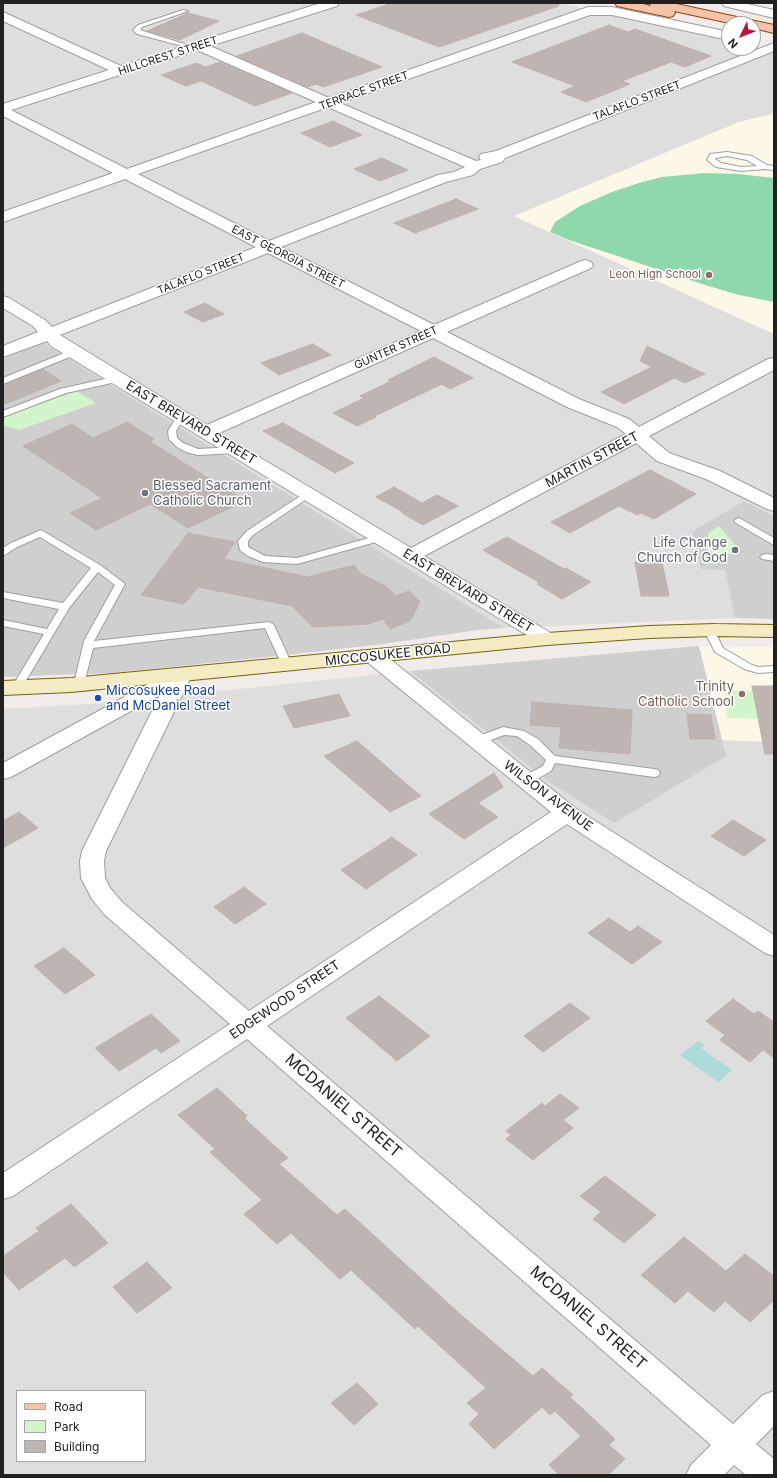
<!DOCTYPE html>
<html>
<head>
<meta charset="utf-8">
<style>
	body { margin:0 }
	#map { position:relative; width:777px; height:1478px; overflow:hidden; background:#f1ece9; font-family:Inter,sans-serif }
	canvas { display:block }
	.frame { position:absolute; inset:0; border:4px solid #212121; pointer-events:none }
	.legend { position:absolute; left:16px; top:1390px; width:130px; height:72px; box-sizing:border-box; background:#fff; border:1px solid #a6a6a6; margin:0; padding:5px 7px; list-style:none; font-size:12px; color:#212121 }
	.legend li { display:flex; align-items:center; gap:8px; height:20px }
	.legend b { width:20px; border:1px solid #a6a6a6 }
	.north { position:absolute; left:721px; top:16px; width:40px; height:40px; box-sizing:border-box; background:#fff; border:1px solid #a6a6a6; border-radius:50%; rotate:227deg; font-size:11px; font-weight:700; line-height:16px; text-align:center; color:#212121 }
	.north::after { content:''; display:block; margin:auto; width:14px; height:18px; background:#bf143b; clip-path:polygon(50% 0,100% 100%,50% 72%,0 100%) }
</style>
</head>
<body>
<div id="map">
<canvas width="777" height="1478"></canvas>
<div class="frame"></div>
<ul class="legend">
<li><b style="height:5px;background:#f4c3ab"></b>Road</li>
<li><b style="height:11px;background:#d2f5cc"></b>Park</li>
<li><b style="height:11px;background:#beb4b2"></b>Building</li>
</ul>
<div class="north">N</div>
</div>
<script>
const context = document.querySelector('canvas').getContext('2d');
context.lineJoin = 'round';
function fill(path, color) { context.fillStyle = color; context.fill(path, 'evenodd'); }
const poly = rows => new Path2D(rows.map(r => 'M' + r).join(''));
function stroke(path, color, width, dash) { context.strokeStyle = color; context.lineWidth = width; context.lineCap = dash ? 'butt' : 'round'; context.setLineDash(dash || []); context.stroke(path); }
function label(font, color, halo, rows, align = 'center') {
  context.font = font + ' Inter,sans-serif'; context.lineWidth = 3; context.setLineDash([]); context.textBaseline = 'middle'; context.strokeStyle = halo; context.fillStyle = color; for (const [text, x, y, turn = 0] of rows) {
    context.save(); context.translate(x, y); context.rotate((+turn || 0) * Math.PI / 180); context.textAlign = isNaN(turn) ? turn : align; if (halo) context.strokeText(text, 0, 0); context.fillText(text, 0, 0); context.restore();
  }
}
const residential = poly([
	[3,3,559,3,729,41,729,48,753,48,753,46,774,52,774,114,739,122,515,216,774,334,774,516,744,501,725,569,735,618,504,628,43,343,3,359],
	[410,671,549,782,725,756,722,740,774,742,774,1475,3,1475,3,709,106,703],
	[17,1391,145,1391,145,1461,17,1461]
]);
const education = poly([
	[774,114,774,334,514,216,739,122],
	[699,646,774,647,774,742,722,740]
]);
const religious = poly([
	[43,343,504,628,477,630,384,644,267,657,112,673,3,677,3,359],
	[744,501,774,516,774,619,735,618,725,570,701,569,692,532],
	[699,646,726,756,614,823,549,782,410,671]
]);
const park = poly([
	[77,391,96,403,19,430,3,425,3,417],
	[719,526,741,552,723,555,723,561,707,564,708,533],
	[724,690,753,691,758,719,727,718]
]);
const pitch = poly([
	[705,173,738,174,774,178,774,302,735,294,699,283,569,240,550,232,555,222,580,206,612,192,639,183,662,177]
]);
const water = poly([
	[698,1041,705,1045,701,1048,732,1070,718,1082,680,1055]
]);
const building = poly([
	[392,3,558,3,559,6,439,47,356,15,392,3],
	[188,13,219,21,180,40,147,31,188,13],
	[609,25,628,32,635,29,711,56,685,67,671,62,622,81,630,84,586,102,561,92,575,86,512,62,609,25],
	[302,33,382,67,323,87,317,84,308,87,237,56,302,33],
	[220,62,292,93,255,106,201,81,186,86,161,75,197,63,205,67,220,62],
	[333,121,362,135,330,147,301,133,333,121],
	[382,158,408,170,380,181,354,169,382,158],
	[456,199,478,209,415,233,394,223,456,199],
	[205,303,224,314,203,322,184,312,205,303],
	[313,344,331,355,279,375,261,363,313,344],
	[647,346,705,374,685,383,674,378,624,404,601,392,652,367,640,361,647,346],
	[434,357,473,378,450,389,442,384,375,416,376,417,357,426,333,413,364,398,360,396,391,381,388,380,434,357],
	[43,369,61,381,3,405,3,385,43,369],
	[127,422,154,439,149,441,245,501,188,528,150,504,96,530,70,513,102,498,23,446,72,424,93,438,127,422],
	[283,423,354,463,335,473,263,431,283,423],
	[650,470,696,494,654,519,641,513,637,515,619,506,570,533,551,522,650,470],
	[394,487,422,503,437,495,458,506,423,525,402,513,403,512,376,497,394,487],
	[188,533,235,542,224,559,308,577,354,565,360,573,387,587,396,596,409,591,420,602,410,621,390,629,383,619,368,624,313,627,292,606,198,587,184,604,141,595,188,533],
	[507,537,564,569,566,568,591,582,562,599,537,584,540,583,483,550,507,537],
	[635,562,662,562,669,596,641,596,635,562],
	[752,686,774,686,774,754,765,754,752,686],
	[339,694,350,716,294,728,283,706,339,694],
	[532,702,632,710,630,754,559,748,561,727,530,725,532,702],
	[687,714,711,715,715,739,690,739,687,714],
	[357,741,402,780,421,796,390,812,324,756,357,741],
	[494,773,503,787,478,803,498,817,464,839,429,814,494,773],
	[19,812,38,828,3,848,3,821,19,812],
	[733,820,766,840,744,856,711,836,733,820],
	[392,837,417,855,366,889,341,870,392,837],
	[244,887,266,904,235,924,214,907,244,887],
	[609,918,630,932,638,926,662,942,632,964,588,933,609,918],
	[64,948,95,975,65,994,34,966,64,948],
	[379,996,430,1036,397,1061,346,1018,379,996],
	[733,999,754,1014,758,1011,774,1022,774,1058,763,1050,750,1062,720,1040,725,1035,706,1021,733,999],
	[570,1003,590,1018,543,1052,524,1036,570,1003],
	[151,1014,180,1041,161,1053,156,1048,119,1071,95,1048,151,1014],
	[217,1088,247,1116,244,1118,288,1158,279,1164,337,1215,345,1209,461,1315,533,1376,542,1368,573,1395,570,1397,615,1439,609,1445,625,1459,608,1475,559,1475,549,1465,581,1436,555,1411,550,1415,542,1407,494,1449,469,1424,479,1414,467,1403,486,1388,418,1326,415,1329,351,1270,340,1279,291,1233,277,1244,244,1214,262,1200,210,1152,215,1149,178,1115,217,1088],
	[560,1094,579,1108,563,1120,573,1128,533,1160,506,1139,511,1135,506,1131,542,1103,545,1106,560,1094],
	[605,1176,656,1215,624,1243,593,1219,601,1212,580,1196,605,1176],
	[71,1204,108,1243,74,1267,65,1258,19,1290,3,1272,3,1256,39,1231,36,1228,71,1204],
	[684,1237,726,1271,745,1254,774,1276,774,1300,750,1322,725,1301,714,1312,688,1291,675,1303,641,1275,684,1237],
	[147,1262,172,1288,137,1313,113,1287,147,1262],
	[357,1383,378,1404,354,1425,331,1403,357,1383]
]);
const lane = poly([
	[183,10,188,11,142,27,140,30,194,47,194,49,137,34,133,30,138,25,183,10],
	[727,152,752,156,767,165,774,166,774,170,765,169,741,171,716,167,707,160,710,154,727,152],
	[727,156,747,160,757,166,741,167,721,163,715,159,716,158,727,156],
	[74,349,78,352,77,354,3,384,3,378,74,349],
	[118,376,121,377,122,379,121,381,66,393,3,417,3,411,60,389,118,376],
	[181,414,185,417,176,431,177,438,183,443,198,449,235,447,240,450,235,453,198,455,186,452,177,447,169,439,168,431,178,415,181,414],
	[308,491,311,492,313,494,311,496,253,535,248,541,248,547,265,556,297,558,380,535,385,538,383,540,297,564,263,562,248,556,240,550,238,541,247,531,308,491],
	[739,518,774,538,774,545,736,523,734,521,736,519,739,518],
	[41,530,100,565,125,584,94,641,269,622,274,625,292,665,287,668,283,667,265,628,93,648,84,684,79,687,75,686,74,684,84,641,115,585,98,572,69,608,21,689,13,689,12,687,44,634,3,626,3,620,47,629,59,609,3,598,3,592,63,603,91,568,40,537,17,547,3,556,3,548,11,543,41,530],
	[765,554,774,555,774,561,762,559,760,557,762,555,765,554],
	[709,627,714,630,723,648,752,665,758,667,774,666,774,672,758,673,744,669,715,652,704,630,709,627],
	[503,727,524,731,538,739,555,756,654,769,658,770,660,773,658,776,654,777,555,763,551,771,530,783,522,783,520,780,522,777,543,766,546,760,530,745,517,736,504,735,478,745,474,744,472,741,474,738,503,727]
]);
const street = poly([
	[321,3,339,3,337,6,210,46,329,98,588,7,612,7,729,32,729,40,612,15,590,15,340,103,476,161,481,160,479,157,481,154,496,151,774,43,774,51,505,158,502,162,480,169,473,175,446,182,281,247,434,325,579,262,585,260,591,262,593,265,591,268,447,332,579,399,629,419,639,427,768,359,774,358,774,370,649,436,669,453,720,471,774,498,774,511,767,509,706,479,657,461,636,443,424,556,554,635,557,639,554,643,547,645,540,643,51,346,47,341,3,357,3,346,38,332,33,326,3,308,3,296,9,298,45,320,52,327,256,247,125,179,3,222,3,212,113,173,3,116,3,104,109,70,3,21,3,12,121,66,321,3],
	[197,50,316,102,127,169,11,110,197,50],
	[328,107,465,167,454,172,438,175,269,241,138,174,328,107],
	[268,253,421,331,207,425,60,335,268,253],
	[433,338,567,407,617,427,626,434,411,548,219,433,433,338],
	[722,3,743,3,774,10,774,18,724,6,722,3],
	[373,650,380,651,575,808,774,935,774,956,765,953,567,824,267,1026,733,1424,763,1395,774,1391,774,1426,756,1444,774,1459,774,1475,746,1475,734,1465,724,1475,686,1475,691,1465,711,1445,247,1039,13,1196,3,1199,3,1173,230,1024,104,914,92,899,81,878,80,861,82,851,160,695,11,777,3,779,3,763,174,670,181,668,188,670,192,675,106,851,104,861,105,878,110,888,122,902,249,1011,551,812,366,661,363,656,366,651,373,650]
]);
const secondary = poly([
	[715,624,774,625,774,637,715,636,649,638,547,645,71,692,3,695,3,681,71,678,547,633,649,626,715,624]
]);
const primary = poly([
	[615,3,639,3,651,6,649,3,672,3,774,25,774,33,753,28,753,24,734,24,674,11,675,13,673,16,669,17,617,6,615,3]
]);
const markers = [
	[709,275,4,"#8d6e63"],
	[145,493,4,"#6b7280"],
	[735,550,4,"#6b7280"],
	[742,694,4,"#8d6e63"],
	[98,698,4,"#1a4fb4"]
];
const farStreetnames = [
	["HILLCREST STREET",168,56,-18],
	["TERRACE STREET",364,91,-20],
	["TALAFLO STREET",637,101,-21],
	["EAST GEORGIA STREET",288,257,27],
	["TALAFLO STREET",201,274,-22],
	["GUNTER STREET",396,348,-24]
];
const farEducationnames = [
	["Leon High School",701,275]
];
const streetNames = [
	["EAST BREVARD STREET",191,423,31],
	["MARTIN STREET",592,460,-28],
	["EAST BREVARD STREET",468,591,31],
	["MICCOSUKEE ROAD",388,655,-6],
	["WILSON AVENUE",548,796,37],
	["EDGEWOOD STREET",285,1000,-34]
];
const worshipNames = [
	["Blessed Sacrament",153,486],
	["Catholic Church",153,501],
	["Life Change",727,543,"right"],
	["Church of God",727,558,"right"]
];
const educationNames = [
	["Trinity",734,687],
	["Catholic School",734,702]
];
const transitNames = [
	["Miccosukee Road",106,691],
	["and McDaniel Street",106,706]
];
const nearStreetnames = [
	["MCDANIEL STREET",343,1106,41],
	["MCDANIEL STREET",588,1318,41]
];
fill(residential, '#dfdedf');
fill(education, '#fcf7e6');
fill(religious, '#cfcfcf');
fill(park, '#d2f5cc');
fill(pitch, '#8fd8ab');
fill(water, '#aedad9');
fill(building, '#beb4b2');
stroke(building, '#c1b1ad', 1);
stroke(lane, '#9e9e9e', 2);
stroke(street, '#9e9e9e', 2);
stroke(secondary, '#716510', 2);
stroke(primary, '#90470f', 2);
fill(lane, '#fff');
fill(street, '#fff');
fill(secondary, '#f4ebc3');
fill(primary, '#f4c3ab');
for (const [x, y, r, color] of markers) { const dot = new Path2D(); dot.arc(x, y, r, 0, 2 * Math.PI); context.fillStyle = color; context.fill(dot); stroke(dot, '#fff', 1.5); }
label('11px', '#212121', '#fff', farStreetnames);
label('11px', '#785e54', '#fff', farEducationnames, 'right');
label('13px', '#212121', '#fff', streetNames);
label('13px', '#5b616d', '#fff', worshipNames, 'left');
label('13px', '#785e54', '#fff', educationNames, 'right');
label('13px', '#164399', '#fff', transitNames, 'left');
label('16px', '#212121', '#fff', nearStreetnames);
</script>
</body>
</html>
